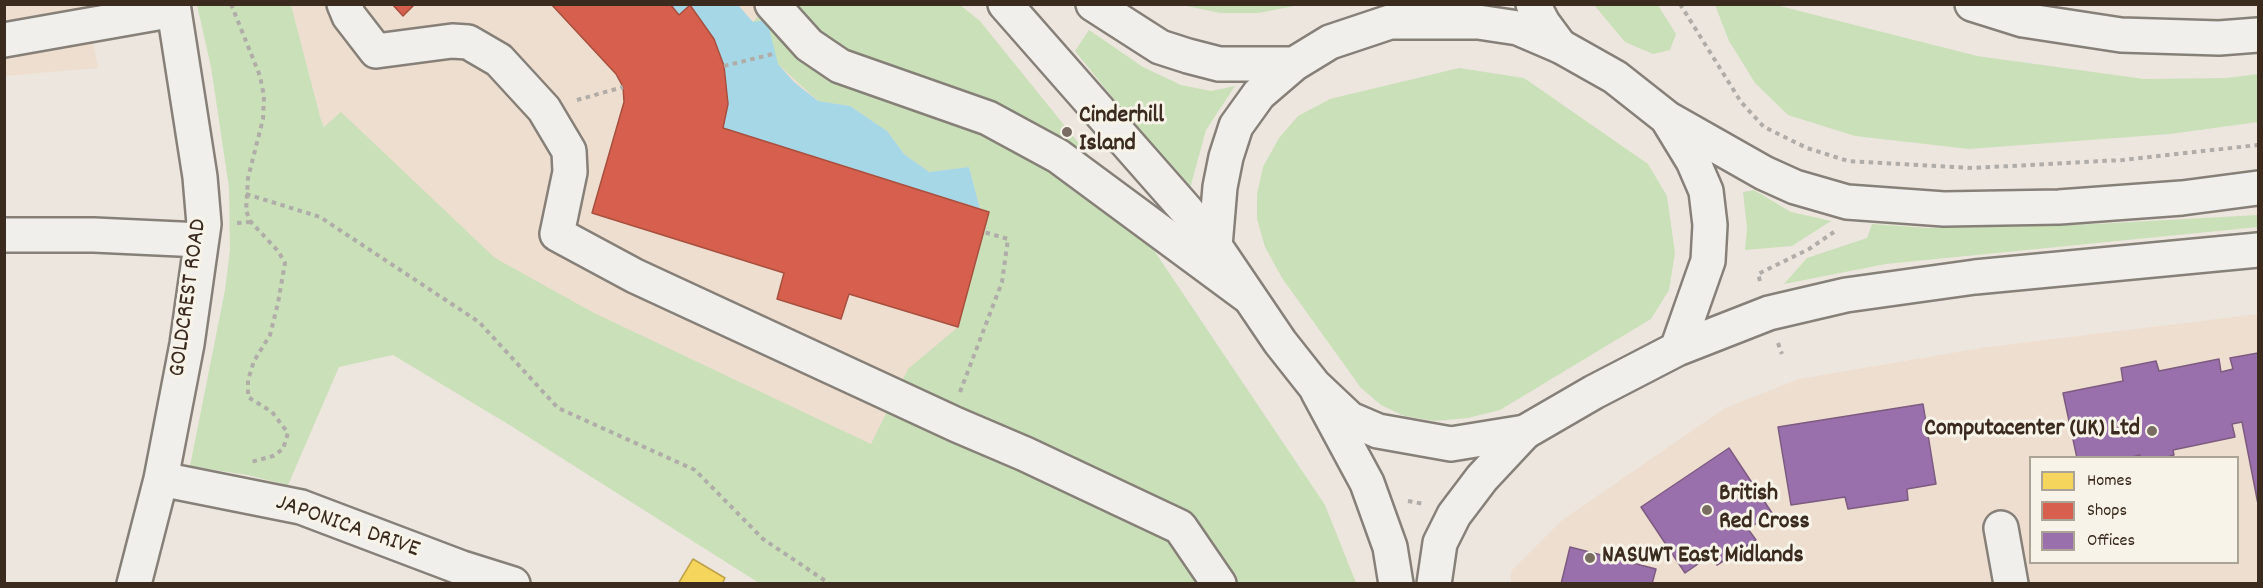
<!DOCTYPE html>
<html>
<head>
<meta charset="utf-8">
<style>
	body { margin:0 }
	#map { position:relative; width:2263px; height:588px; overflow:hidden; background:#ede6de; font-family:Dekko,sans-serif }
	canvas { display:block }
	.frame { position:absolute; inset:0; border:6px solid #3b2a1e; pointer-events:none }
	.legend { position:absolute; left:2029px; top:456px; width:210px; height:108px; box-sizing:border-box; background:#f7f3e8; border:2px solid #aca397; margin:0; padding:8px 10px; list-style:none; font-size:18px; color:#3b2a1e }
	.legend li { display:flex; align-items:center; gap:12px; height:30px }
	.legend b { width:30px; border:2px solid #aca397 }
</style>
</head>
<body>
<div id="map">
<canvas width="2263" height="588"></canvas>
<div class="frame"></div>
<ul class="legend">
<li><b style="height:16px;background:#f6d55c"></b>Homes</li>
<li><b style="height:16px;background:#d6604d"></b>Shops</li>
<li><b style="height:16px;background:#9970ab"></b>Offices</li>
</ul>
</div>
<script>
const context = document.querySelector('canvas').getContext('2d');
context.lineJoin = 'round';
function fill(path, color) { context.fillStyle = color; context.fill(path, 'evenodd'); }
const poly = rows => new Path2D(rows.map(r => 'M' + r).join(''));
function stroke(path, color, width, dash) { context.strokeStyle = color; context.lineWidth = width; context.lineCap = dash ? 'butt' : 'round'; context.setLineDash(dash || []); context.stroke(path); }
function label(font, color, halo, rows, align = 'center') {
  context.font = font + ' Dekko,sans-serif'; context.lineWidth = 6; context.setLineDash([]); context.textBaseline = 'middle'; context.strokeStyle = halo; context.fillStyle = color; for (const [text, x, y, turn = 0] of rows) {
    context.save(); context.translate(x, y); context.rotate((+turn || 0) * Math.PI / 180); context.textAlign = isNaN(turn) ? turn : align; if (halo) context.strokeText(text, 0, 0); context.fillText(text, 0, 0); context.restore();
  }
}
const built = poly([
	[4,5,86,5,98,68,5,76],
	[291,5,904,5,1325,505,1356,583,1116,583,530,301,342,161,321,120],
	[2258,314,2258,583,1511,584,1511,571,1561,521,1725,408,1799,379,1981,348],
	[2030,458,2238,458,2238,562,2030,562]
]);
const green = poly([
	[197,5,291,5,321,120,324,127,341,112,495,258,594,313,871,444,908,369,958,327,989,212,980,209,969,167,929,172,904,154,887,131,850,106,818,101,778,64,753,22,768,5,960,5,980,21,1098,167,1325,505,1356,583,759,583,511,426,393,355,339,367,288,485,247,475,190,466,225,290,230,250,229,188,211,67],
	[1182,5,1299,5,1259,13,1220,13],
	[1594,5,1658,5,1676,34,1670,50,1653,54,1625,42],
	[1715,5,1776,5,1977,56,2144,79,2226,78,2258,74,2258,122,2170,134,1969,149,1855,136,1788,115,1755,83,1729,41],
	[1089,30,1143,67,1181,85,1211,91,1235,86,1206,130,1189,192,1075,51],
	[1459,68,1524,78,1648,164,1667,196,1675,253,1669,290,1651,319,1500,410,1468,418,1435,421,1404,416,1381,405,1361,388,1282,278,1265,247,1257,219,1257,194,1263,167,1279,138,1298,116,1330,99],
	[1754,190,1791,212,1831,221,1792,246,1745,250,1747,228,1743,192],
	[2258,215,2258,227,1886,264,1784,284,1807,258,1867,238,1872,224,1928,228,2095,224]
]);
const water = poly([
	[670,5,738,5,753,22,767,20,778,64,794,82,818,101,850,106,887,131,904,154,929,172,969,167,980,209,723,128,728,104,724,66,714,39,691,5,679,15]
]);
const homes = poly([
	[693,559,725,578,722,584,678,584,693,559]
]);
const shops = poly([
	[392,4,415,4,403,16,392,4],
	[551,4,670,4,679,15,690,5,714,39,724,66,728,104,723,128,989,212,958,327,849,294,841,319,777,299,784,273,592,213,624,102,623,87,616,74,551,4]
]);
const offices = poly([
	[2258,353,2258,504,2242,422,2232,424,2235,437,2173,450,2174,455,2164,458,2141,458,2140,455,2128,458,2077,458,2063,393,2123,381,2121,368,2156,361,2159,371,2219,359,2221,372,2233,369,2230,358,2258,353],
	[1923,404,1936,484,1907,489,1908,500,1848,509,1845,497,1791,505,1778,427,1923,404],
	[1729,448,1772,513,1748,529,1756,540,1717,565,1711,555,1685,573,1641,507,1729,448],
	[1570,547,1656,569,1652,584,1561,584,1570,547]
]);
const path = poly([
	[231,4,260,76,264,96,263,119,248,178,246,211,251,222,278,251,285,263,278,303,270,335,254,361,248,380,248,397,272,412,288,433,283,449,273,456,251,462,250,464],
	[1680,4,1741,102,1764,127,1807,148,1848,161,1973,168,2123,160,2258,145],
	[724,66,773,54],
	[577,100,623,87],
	[246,194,320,217,479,322,558,408,695,470,763,539,830,584],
	[237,223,251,222],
	[1760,281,1758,274,1809,249,1834,232],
	[1778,343,1782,354],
	[960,392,1002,282,1008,239,984,232],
	[1408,501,1424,504]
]);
const minor = poly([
	[344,4,349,16,376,51,452,41,468,42,499,60,544,109,569,151,570,172,557,234,635,276,957,425,1025,454,1180,527,1219,584],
	[772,4,809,45,840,66,988,118,1058,156,1246,295],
	[1972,4,2023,20,2121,35,2219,38,2258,35],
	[4,40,174,10],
	[4,235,94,235,201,240],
	[1318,392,1367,483,1390,547,1396,584],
	[161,479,301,507,462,568,513,584],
	[2001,528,2011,584],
	[134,584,161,479,187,344,204,224,200,177,173,4],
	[1434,584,1440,543,1454,515,1482,478,1525,432]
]);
const major = poly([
	[1533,4,1543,23,1560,46]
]);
const highway = poly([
	[1005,4,1187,211,1215,246,1280,342,1314,385,1350,419,1378,431,1451,444,1525,432,1594,392,1677,349,1769,313,1846,295,1975,277,2258,250],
	[1093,4,1160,47,1188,56,1219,64,1294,64],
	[1668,120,1693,161,1706,191,1710,225,1708,261,1677,349],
	[1215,246,1220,187,1226,157,1236,126,1259,94,1294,64,1330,42,1390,22,1478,22,1518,28,1560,46,1615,77,1667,118,1764,173,1795,187,1847,202,1944,209,2059,207,2182,198,2258,188]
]);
const markers = [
	[1067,132,6,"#796c61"],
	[2152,431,6,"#796c61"],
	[1707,510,6,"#796c61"],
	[1590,558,6,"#796c61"]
];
const poiNames = [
	["Cinderhill",1079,118],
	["Island",1079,146],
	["Computacenter (UK) Ltd",2140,431,"right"],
	["British",1719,496],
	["Red Cross",1719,524],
	["NASUWT East Midlands",1602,558]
];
const streetNames = [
	["GOLDCREST ROAD",190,298,-82],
	["JAPONICA DRIVE",347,528,19]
];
fill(built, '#eeded0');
fill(green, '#cae0b9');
fill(water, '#a6d7e6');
fill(homes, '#f6d55c');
stroke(homes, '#bea249', 1.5);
fill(shops, '#d6604d');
stroke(shops, '#a8503f', 1.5);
fill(offices, '#9970ab');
stroke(offices, '#7d5b81', 1.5);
stroke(minor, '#868079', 38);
stroke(major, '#868079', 38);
stroke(highway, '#868079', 38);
stroke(path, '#b0aca8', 4, [4.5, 4.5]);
stroke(minor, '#f1efeb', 33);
stroke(major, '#f1efeb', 33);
stroke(highway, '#f1efeb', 33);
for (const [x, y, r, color] of markers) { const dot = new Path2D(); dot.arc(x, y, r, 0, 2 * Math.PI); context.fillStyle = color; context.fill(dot); stroke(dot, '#f7f3e8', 2); }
label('bold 24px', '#3b2a1e', '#f7f3e8', poiNames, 'left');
label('24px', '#3b2a1e', '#f7f3e8', streetNames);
</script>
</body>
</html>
